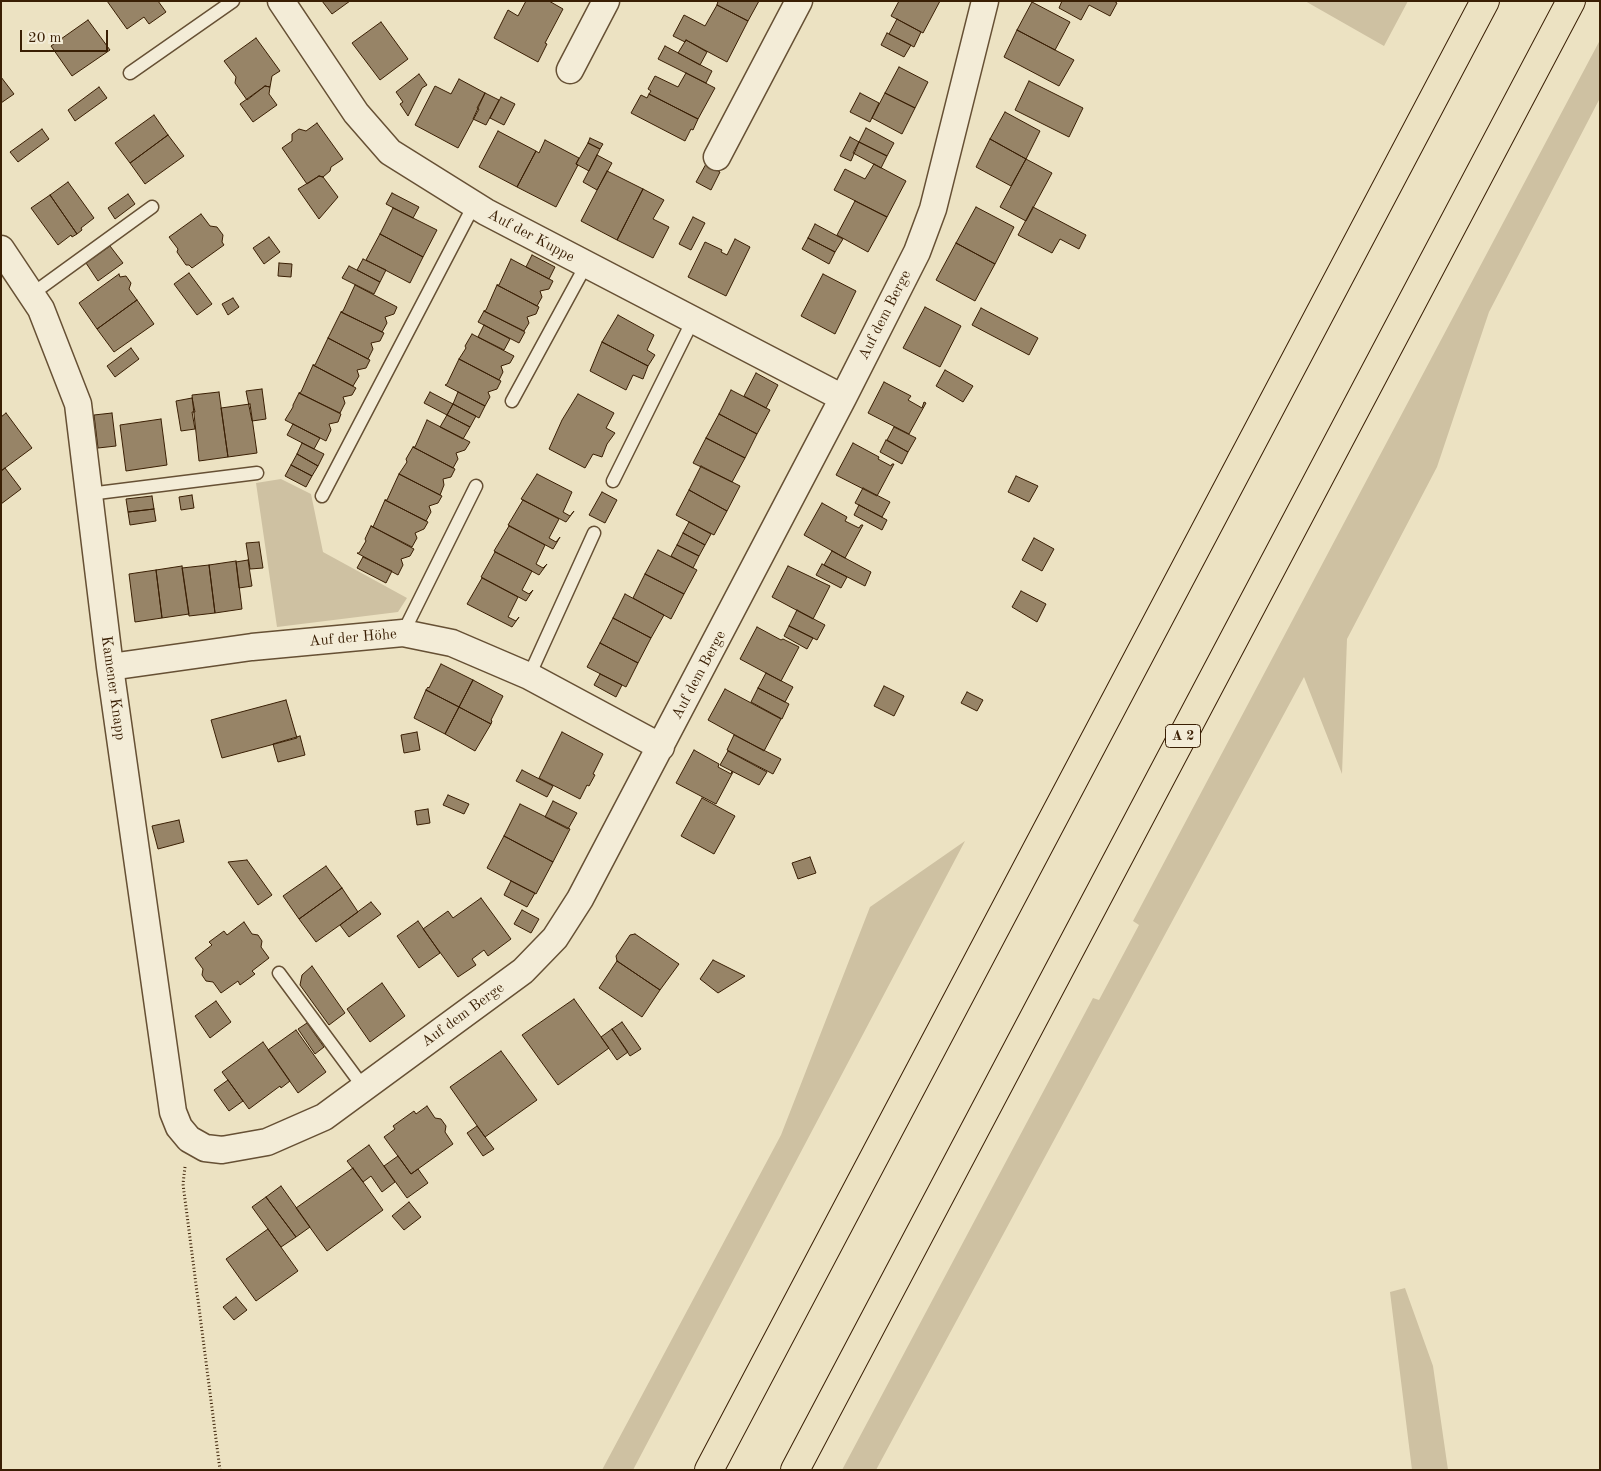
<!DOCTYPE html>
<html>
<head>
<meta charset="utf-8">
<style>
	body { margin:0 }
	#map { position:relative; width:1601px; height:1471px; overflow:hidden; background:#ece2c2; font-family:"Old Standard TT",serif }
	canvas { display:block }
	.frame { position:absolute; inset:0; border:2px solid #3a1f04; pointer-events:none }
	.scale { position:absolute; left:20px; top:30px; width:88px; height:22px; box-sizing:border-box; border:2px solid #3a1f04; border-top:0; padding-left:6px; font-size:15px; line-height:18px; white-space:nowrap; color:#3a1f04; -webkit-text-stroke:4px #f3ecd7; paint-order:stroke }
</style>
</head>
<body>
<div id="map">
<canvas width="1601" height="1471"></canvas>
<div class="frame"></div>
<div class="scale">20 m</div>
</div>
<script>
const context = document.querySelector('canvas').getContext('2d');
context.lineJoin = 'round';
function fill(path, color) { context.fillStyle = color; context.fill(path, 'evenodd'); }
const poly = rows => new Path2D(rows.map(r => 'M' + r).join(''));
function stroke(path, color, width, dash) { context.strokeStyle = color; context.lineWidth = width; context.lineCap = dash ? 'butt' : 'round'; context.setLineDash(dash || []); context.stroke(path); }
function label(font, color, halo, rows, align = 'center') {
  context.font = font + ' "Old Standard TT",serif'; context.lineWidth = 5; context.setLineDash([]); context.textBaseline = 'middle'; context.strokeStyle = halo; context.fillStyle = color; for (const [text, x, y, turn = 0] of rows) {
    context.save(); context.translate(x, y); context.rotate((+turn || 0) * Math.PI / 180); context.textAlign = isNaN(turn) ? turn : align; if (halo) context.strokeText(text, 0, 0); context.fillText(text, 0, 0); context.restore();
  }
}
const green = poly([
	[1305,1,1408,1,1384,46],
	[1600,40,1600,98,1489,312,1437,467,1347,639,1342,774,1304,677,876,1470,842,1470,1093,998,1099,1000,1139,925,1133,921],
	[281,479,311,494,323,552,407,598,398,612,277,627,256,483],
	[965,841,633,1470,602,1470,781,1135,870,907],
	[1405,1288,1433,1366,1448,1470,1412,1470,1390,1292]
]);
const building = poly([
	[107,1,158,1,166,12,149,24,144,17,127,29,107,1],
	[322,1,350,1,332,14,322,1],
	[526,1,549,1,563,9,545,43,547,44,538,62,494,38,508,10,518,16,526,1],
	[718,1,759,1,748,21,717,5,718,1],
	[899,1,940,1,923,33,891,16,899,1],
	[1062,1,1114,1,1117,3,1110,16,1089,5,1081,20,1059,8,1062,1],
	[1032,2,1070,22,1055,50,1017,30,1032,2],
	[717,5,748,21,727,62,686,40,685,42,673,36,684,15,705,26,717,5],
	[897,19,921,32,914,47,889,34,897,19],
	[88,20,110,50,72,76,51,46,88,20],
	[381,22,408,59,380,80,352,43,381,22],
	[1017,30,1074,60,1059,86,1004,57,1017,30],
	[887,33,911,45,904,57,881,45,887,33],
	[256,38,280,71,272,76,270,87,265,86,247,100,235,83,236,77,224,61,256,38],
	[686,40,707,52,700,65,678,53,686,40],
	[665,46,712,71,706,83,658,59,665,46],
	[899,67,928,82,915,108,885,93,899,67],
	[686,73,715,88,698,119,649,94,651,91,648,89,655,76,678,87,686,73],
	[419,74,427,85,422,88,408,116,400,104,403,102,396,92,419,74],
	[1,77,14,94,1,103,1,77],
	[459,79,485,93,477,108,479,109,458,148,415,125,435,86,451,94,459,79],
	[1029,81,1083,108,1069,137,1015,110,1029,81],
	[265,86,270,87,269,94,277,105,253,122,240,104,265,86],
	[99,87,107,98,75,121,68,110,99,87],
	[485,93,499,100,486,125,473,119,485,93],
	[860,93,879,103,870,122,850,112,860,93],
	[885,93,915,108,902,134,872,118,885,93],
	[649,94,698,119,693,130,691,129,685,141,631,113,641,95,647,98,649,94],
	[501,97,515,104,504,125,490,118,501,97],
	[1005,112,1040,131,1026,159,990,139,1005,112],
	[154,115,168,135,130,163,115,143,154,115],
	[317,123,343,159,331,167,330,171,323,177,319,176,307,184,282,148,292,141,292,134,299,129,306,131,317,123],
	[866,128,894,143,887,156,859,142,866,128],
	[42,129,49,139,18,162,10,152,42,129],
	[498,131,536,151,517,187,479,167,498,131],
	[168,135,184,156,145,184,130,163,168,135],
	[850,137,859,142,851,161,840,156,850,137],
	[590,138,603,144,600,149,588,143,590,138],
	[990,139,1026,159,1011,186,976,167,990,139],
	[545,140,579,158,576,164,578,165,556,207,517,187,536,151,539,153,545,140],
	[859,142,887,156,881,168,853,153,859,142],
	[588,143,600,149,589,171,576,164,588,143],
	[597,155,612,163,597,190,583,182,597,155],
	[1026,159,1052,173,1026,221,1000,207,1026,159],
	[706,164,720,172,711,190,696,182,706,164],
	[874,164,906,181,887,217,834,190,845,169,865,179,874,164],
	[607,171,643,189,617,240,581,221,607,171],
	[319,176,323,177,338,197,319,219,298,189,319,176],
	[68,182,94,218,81,228,82,230,77,234,50,195,68,182],
	[643,189,664,200,653,219,669,227,653,258,617,240,643,189],
	[392,193,419,207,413,218,386,204,392,193],
	[128,194,135,204,115,219,108,208,128,194],
	[50,195,77,234,72,237,71,235,58,245,31,208,50,195],
	[855,201,887,217,868,252,837,235,855,201],
	[976,207,1014,227,995,264,956,243,976,207],
	[1033,207,1086,235,1079,249,1060,239,1052,253,1018,235,1033,207],
	[393,208,437,230,423,257,380,234,393,208],
	[201,214,210,226,217,227,223,235,222,242,224,245,192,268,189,265,186,265,177,252,178,249,169,237,201,214],
	[693,217,705,223,691,250,679,244,693,217],
	[815,224,843,239,835,252,808,238,815,224],
	[380,234,423,257,410,283,366,260,380,234],
	[269,237,280,252,264,264,253,248,269,237],
	[808,238,835,252,829,264,802,249,808,238],
	[735,239,750,247,726,296,688,277,705,242,722,250,721,252,727,255,735,239],
	[956,243,995,264,975,301,936,280,956,243],
	[110,246,123,263,98,281,86,263,110,246],
	[532,255,555,267,549,279,526,267,532,255],
	[363,259,386,270,380,282,357,270,363,259],
	[511,259,553,281,549,289,540,291,542,297,537,306,497,285,499,285,511,259],
	[279,263,292,264,291,277,278,276,279,263],
	[349,266,380,282,374,294,342,278,349,266],
	[189,273,212,304,197,315,174,284,189,273],
	[119,274,120,277,126,276,131,283,129,289,137,300,97,329,79,303,119,274],
	[823,274,856,291,835,334,801,316,823,274],
	[355,285,397,307,394,314,385,317,387,323,382,332,341,312,343,311,355,285],
	[497,285,539,307,536,314,527,317,529,323,524,331,484,311,486,310,497,285],
	[233,298,239,307,228,315,222,304,233,298],
	[137,300,154,324,114,352,97,329,137,300],
	[925,307,961,326,940,367,903,348,925,307],
	[981,308,1038,338,1029,355,972,325,981,308],
	[484,311,525,332,519,343,478,322,484,311],
	[341,312,384,333,380,341,371,343,373,349,368,359,328,338,341,312],
	[618,315,654,335,647,350,655,355,648,366,602,342,618,315],
	[484,325,510,339,504,350,478,337,484,325],
	[472,334,514,356,510,363,501,366,503,372,499,380,459,359,466,348,465,346,472,334],
	[328,338,370,360,366,368,357,370,359,376,353,386,313,365,315,365,328,338],
	[602,342,648,366,643,379,633,375,626,390,590,371,602,342],
	[131,348,139,359,115,377,107,366,131,348],
	[459,359,501,381,497,389,488,392,490,397,485,406,445,385,447,384,459,359],
	[313,365,356,388,352,395,343,397,345,403,340,413,299,393,301,392,313,365],
	[945,370,973,386,963,402,936,386,945,370],
	[756,373,778,385,766,408,744,396,756,373],
	[884,382,911,396,908,400,922,408,924,402,926,403,909,434,868,413,884,382],
	[262,389,266,419,252,421,246,391,262,389],
	[731,390,770,410,757,434,719,414,731,390],
	[219,392,228,457,199,461,192,395,219,392],
	[430,392,453,404,447,415,424,403,430,392],
	[458,392,485,406,479,418,453,404,458,392],
	[299,393,341,414,338,422,329,424,331,430,326,441,285,420,293,407,293,405,299,393],
	[578,394,614,413,606,428,615,433,607,444,602,457,593,454,585,468,549,449,562,420,578,394],
	[192,398,195,412,192,412,195,429,181,431,176,401,192,398],
	[250,404,257,453,228,457,221,408,250,404],
	[453,404,476,416,470,427,447,415,453,404],
	[6,413,32,448,1,471,1,417,6,413],
	[112,413,116,446,98,448,94,415,112,413],
	[719,414,757,434,745,458,706,438,719,414],
	[447,415,470,427,463,439,440,427,447,415],
	[161,419,167,465,126,471,120,425,161,419],
	[427,420,470,442,465,450,456,453,458,459,453,468,413,447,415,447,427,420],
	[293,424,320,438,314,449,287,435,293,424],
	[894,427,916,438,908,452,887,440,894,427],
	[706,438,745,458,732,482,693,463,706,438],
	[886,440,908,452,902,464,880,452,886,440],
	[302,443,324,454,318,466,297,454,302,443],
	[853,443,879,457,878,459,891,466,892,464,894,464,877,496,836,475,853,443],
	[413,447,455,469,451,477,443,479,444,485,440,495,399,474,407,462,406,459,413,447],
	[297,454,318,466,312,476,291,465,297,454],
	[291,465,312,476,306,487,285,476,291,465],
	[701,466,740,486,727,511,689,490,701,466],
	[5,468,21,489,1,504,1,471,5,468],
	[399,474,442,496,438,503,429,506,431,512,426,521,385,500,387,500,399,474],
	[537,474,572,492,563,512,570,516,574,511,566,522,521,499,537,474],
	[1016,476,1038,486,1029,502,1008,492,1016,476],
	[863,488,890,502,882,517,855,503,863,488],
	[689,490,727,511,714,535,676,515,689,490],
	[602,492,617,500,605,523,589,515,602,492],
	[192,495,194,508,181,510,179,497,192,495],
	[152,496,154,509,128,512,126,499,152,496],
	[385,500,428,522,424,529,415,533,417,538,412,547,371,526,373,527,385,500],
	[523,500,559,519,549,538,556,542,560,537,553,549,508,525,523,500],
	[822,503,847,517,845,521,859,528,861,525,863,525,845,558,804,535,822,503],
	[859,505,887,520,882,530,854,515,859,505],
	[154,509,156,521,130,525,128,512,154,509],
	[689,522,711,534,705,545,683,533,689,522],
	[371,526,414,549,410,556,401,559,403,565,398,575,357,553,359,553,366,541,365,539,371,526],
	[509,526,545,545,536,564,543,568,547,564,539,575,494,551,509,526],
	[683,533,705,545,699,556,677,545,683,533],
	[1034,538,1054,549,1042,571,1022,560,1034,538],
	[259,542,263,568,250,569,246,543,259,542],
	[677,545,699,556,693,568,671,556,677,545],
	[658,550,697,570,684,594,645,574,658,550],
	[832,551,871,572,865,586,824,565,832,551],
	[495,552,532,571,522,590,529,594,533,590,526,601,481,577,495,552],
	[363,557,392,571,386,583,357,568,363,557],
	[248,560,252,586,239,588,236,562,248,560],
	[236,561,242,609,215,613,209,565,236,561],
	[822,564,847,577,841,588,816,575,822,564],
	[209,565,215,613,189,616,182,568,209,565],
	[182,566,189,614,162,618,156,570,182,566],
	[788,566,830,586,813,619,772,597,788,566],
	[156,570,162,618,135,622,129,574,156,570],
	[645,574,684,594,671,619,633,598,645,574],
	[482,578,518,597,508,617,516,621,519,617,512,627,467,604,482,578],
	[1021,591,1046,604,1037,622,1012,607,1021,591],
	[625,594,664,615,651,638,613,618,625,594],
	[797,610,825,625,817,640,789,626,797,610],
	[613,618,651,638,638,663,600,643,613,618],
	[789,626,813,638,807,649,784,636,789,626],
	[757,627,781,640,783,639,799,647,781,681,740,659,757,627],
	[600,643,638,663,626,687,587,667,600,643],
	[441,664,473,680,459,707,426,690,428,687,429,688,441,664],
	[766,673,793,687,785,702,758,688,766,673],
	[600,674,622,685,616,697,594,685,600,674],
	[473,680,503,696,491,720,492,721,491,724,459,707,473,680],
	[884,686,904,696,894,716,874,706,884,686],
	[758,688,789,704,782,719,751,702,758,688],
	[725,689,781,719,764,751,708,720,725,689],
	[426,690,459,707,445,734,414,718,426,690],
	[967,692,983,700,977,711,961,703,967,692],
	[286,700,297,738,222,758,211,720,286,700],
	[459,707,491,724,475,751,445,734,459,707],
	[417,732,420,750,404,753,401,735,417,732],
	[562,732,603,754,593,774,595,775,589,786,587,785,580,799,539,778,562,732],
	[734,735,781,759,773,774,727,750,734,735],
	[300,736,305,755,278,762,273,744,300,736],
	[694,750,719,764,718,767,731,774,732,771,733,772,716,804,676,783,694,750],
	[728,751,767,772,759,785,720,765,728,751],
	[522,770,553,786,547,797,516,781,522,770],
	[448,795,469,804,464,814,443,805,448,795],
	[702,798,735,816,714,854,681,836,702,798],
	[553,801,577,813,568,829,545,817,553,801],
	[520,804,570,829,553,862,504,836,520,804],
	[428,809,430,823,417,825,415,811,428,809],
	[179,820,184,842,158,849,152,826,179,820],
	[504,836,553,862,536,894,487,868,504,836],
	[810,857,816,873,798,879,792,863,810,857],
	[247,860,272,895,258,905,228,862,247,860],
	[326,866,342,888,299,919,283,896,326,866],
	[511,881,535,893,527,907,504,895,511,881],
	[342,888,358,912,316,942,299,919,342,888],
	[481,898,511,939,488,956,484,950,472,959,476,965,458,977,423,929,448,911,453,918,481,898],
	[371,902,381,914,349,937,340,925,371,902],
	[522,910,539,919,531,933,514,924,522,910],
	[418,921,440,953,419,968,397,936,418,921],
	[244,922,252,934,258,935,262,941,261,947,269,958,252,971,255,974,240,985,238,981,221,993,213,982,206,981,202,975,203,969,195,958,212,945,209,942,224,931,227,935,244,922],
	[635,934,679,964,660,990,617,961,616,956,630,935,635,934],
	[713,960,745,976,718,993,700,979,713,960],
	[617,961,660,990,642,1017,599,988,617,961],
	[312,966,345,1013,329,1025,300,985,302,975,312,966],
	[382,983,405,1016,370,1042,347,1009,382,983],
	[574,999,609,1048,558,1085,522,1035,574,999],
	[216,1001,231,1022,210,1038,195,1016,216,1001],
	[622,1022,641,1049,630,1056,612,1029,622,1022],
	[307,1023,324,1047,315,1054,298,1029,307,1023],
	[612,1029,628,1052,617,1060,601,1037,612,1029],
	[296,1030,326,1072,298,1093,268,1050,296,1030],
	[263,1042,290,1081,281,1088,280,1086,249,1109,222,1072,263,1042],
	[501,1051,537,1100,485,1137,450,1087,501,1051],
	[228,1080,243,1101,229,1111,214,1090,228,1080],
	[427,1106,435,1118,441,1119,446,1126,445,1132,453,1144,411,1174,384,1137,395,1129,393,1126,414,1111,416,1114,427,1106],
	[477,1126,494,1149,483,1156,467,1133,477,1126],
	[369,1145,395,1182,382,1192,371,1176,363,1182,347,1161,369,1145],
	[398,1156,411,1174,418,1169,428,1183,407,1198,384,1166,398,1156],
	[353,1168,383,1210,327,1251,296,1208,353,1168],
	[281,1186,310,1227,296,1237,266,1197,281,1186],
	[266,1197,296,1237,281,1247,252,1207,266,1197],
	[409,1202,421,1217,404,1230,392,1216,409,1202],
	[268,1229,298,1271,256,1301,226,1259,268,1229],
	[236,1297,247,1310,234,1320,223,1307,236,1297]
]);
const path = poly([
	[185,1167,183,1184,220,1470]
]);
const lane = poly([
	[130,73,233,1],
	[32,294,152,207],
	[512,401,586,265],
	[613,481,693,320],
	[89,494,257,473],
	[322,496,474,205],
	[403,633,476,486],
	[529,676,594,533],
	[279,973,364,1088]
]);
const street = poly([
	[281,1,356,113,390,152,486,212,843,398],
	[570,70,606,1],
	[717,157,799,1],
	[1,249,41,309,78,404,110,667,173,1112,179,1127,189,1139,205,1148,222,1150,267,1142,324,1117,523,971,555,938,580,899,843,398,917,252,933,209,985,1],
	[110,667,252,647,403,633,452,643,529,676,661,747]
]);
const highway = poly([
	[709,1470,1485,1],
	[795,1470,1571,1]
]);
const shields = [
	[1183,736,35]
];
const shieldNames = [
	["A 2",1183,736]
];
const streetNames = [
	["Auf der Kuppe",531,236,28],
	["Auf dem Berge",885,315,-63],
	["Auf der Höhe",353,638,-5],
	["Auf dem Berge",699,675,-62],
	["Kamener Knapp",113,688,82],
	["Auf dem Berge",463,1015,-36]
];
fill(green, '#cec1a2');
fill(building, '#978467');
stroke(building, '#3a1f04', 1);
stroke(lane, '#665034', 15);
stroke(street, '#665034', 29);
stroke(highway, '#3a1f04', 30);
stroke(path, '#3a1f04', 3, [1, 2.5]);
stroke(lane, '#f3ecd7', 12);
stroke(street, '#f3ecd7', 26);
stroke(highway, '#ece2c2', 28);
for (const [x, y, w] of shields) { const box = new Path2D(); box.roundRect(x - w / 2, y - 11.5, w, 23, 4); context.fillStyle = '#f3ecd7'; context.fill(box); stroke(box, '#3a1f04', 1); }
label('bold 14px', '#3a1f04', null, shieldNames);
label('15px', '#3a1f04', '#f3ecd7', streetNames);
</script>
</body>
</html>
